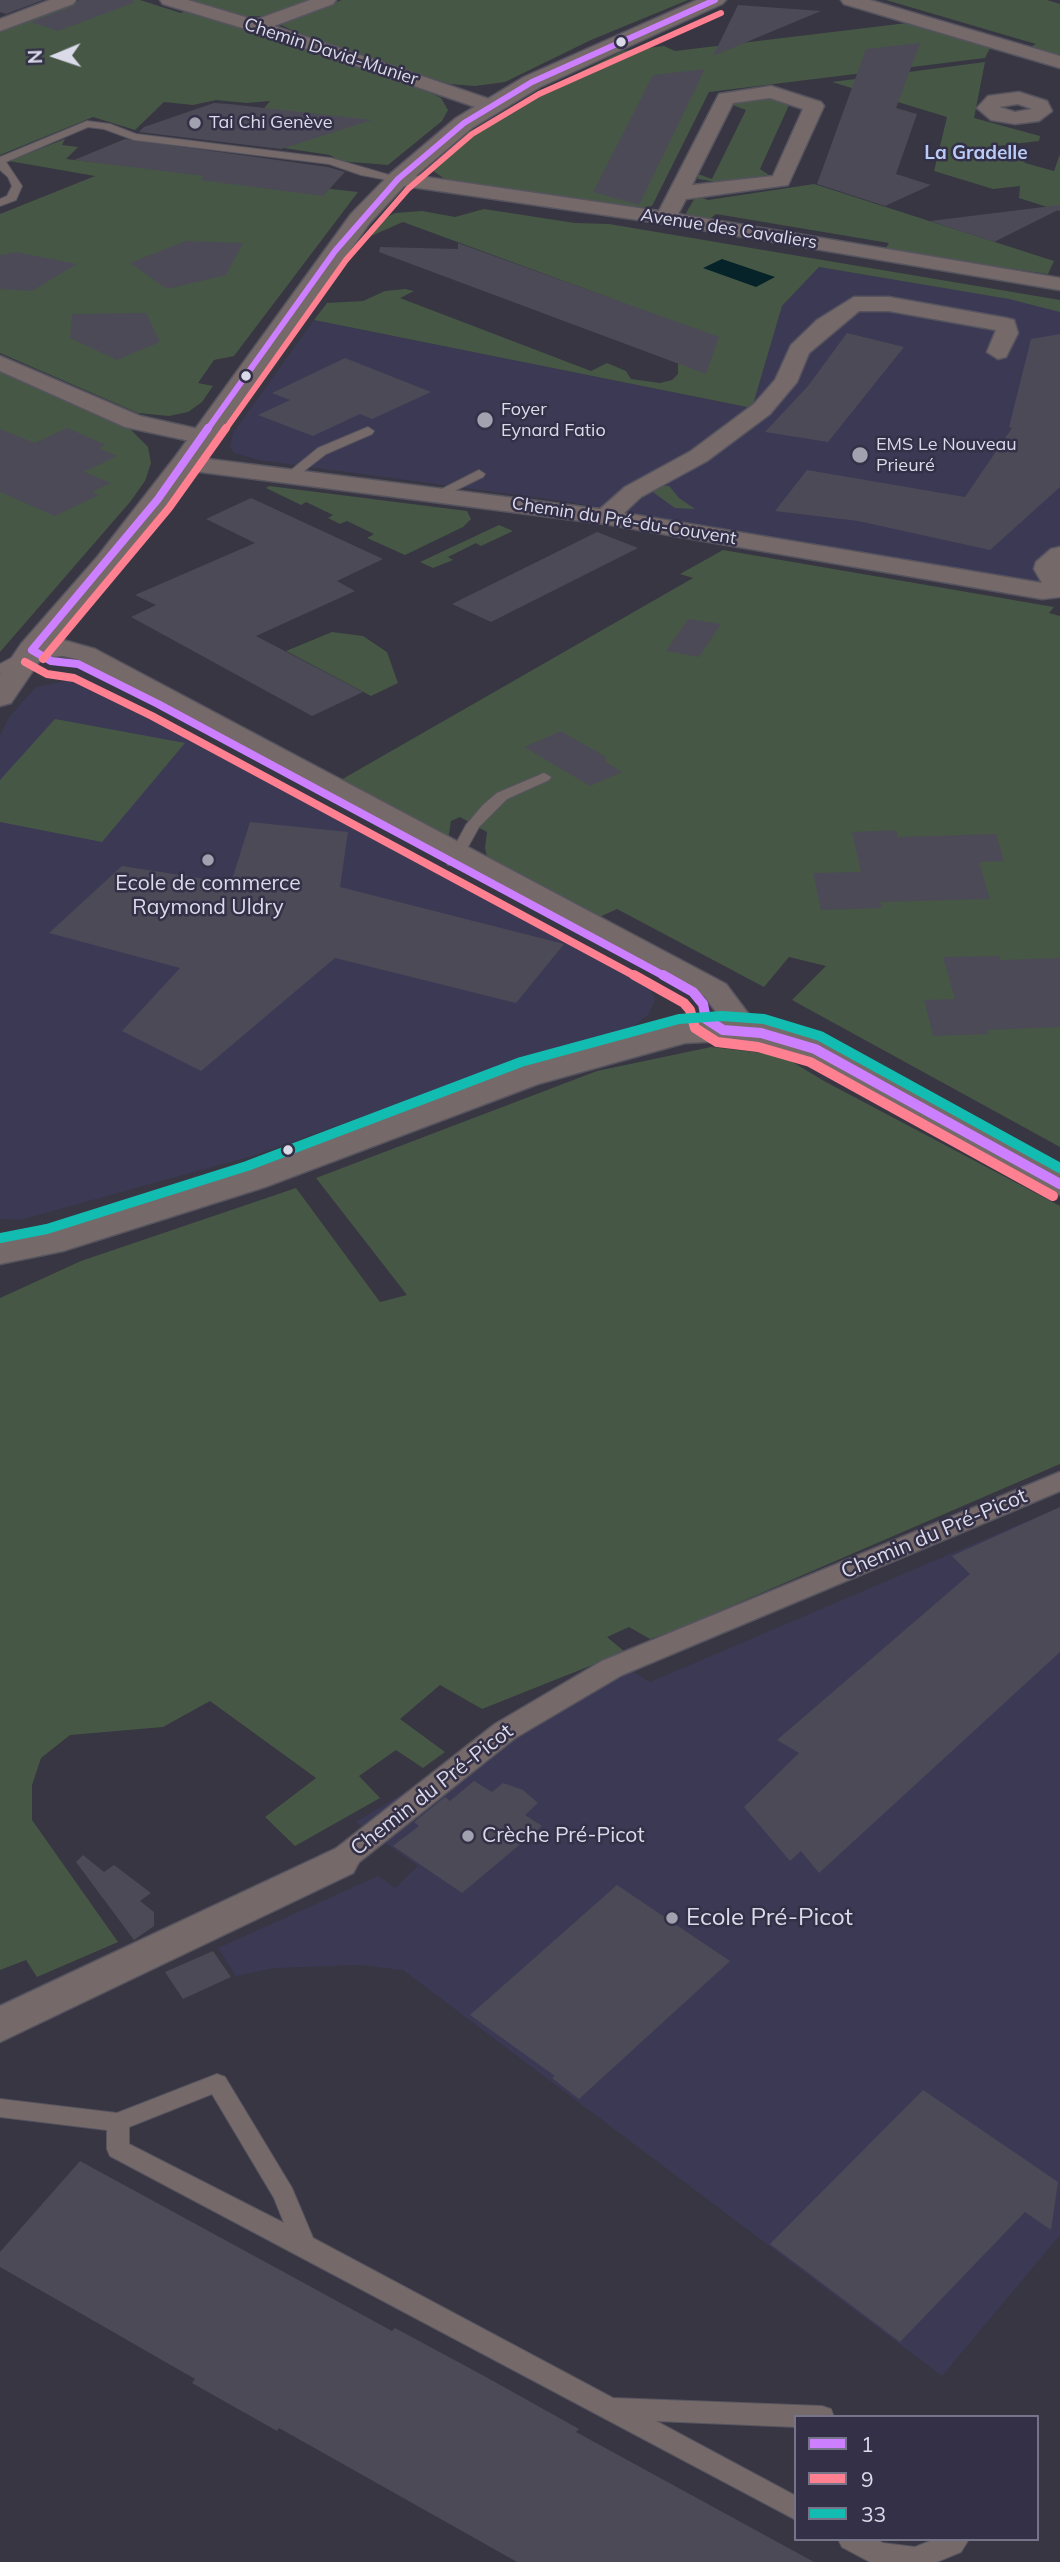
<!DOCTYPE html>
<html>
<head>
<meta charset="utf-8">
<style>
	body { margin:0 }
	#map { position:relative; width:1060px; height:2562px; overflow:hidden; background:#373642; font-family:Mulish,sans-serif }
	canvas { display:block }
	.legend { position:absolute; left:794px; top:2415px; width:245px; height:126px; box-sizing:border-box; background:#333048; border:2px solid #767488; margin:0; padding:9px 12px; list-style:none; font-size:21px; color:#dbdae9 }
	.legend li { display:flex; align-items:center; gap:14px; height:35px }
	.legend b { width:35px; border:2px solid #767488 }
	.north { position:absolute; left:21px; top:21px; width:70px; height:70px; -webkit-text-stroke:5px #333048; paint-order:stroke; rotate:268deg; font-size:19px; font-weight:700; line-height:28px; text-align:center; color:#dbdae9 }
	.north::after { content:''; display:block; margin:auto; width:24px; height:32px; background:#dbdae9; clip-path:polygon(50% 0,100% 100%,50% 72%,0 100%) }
</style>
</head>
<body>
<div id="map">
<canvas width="1060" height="2562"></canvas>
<ul class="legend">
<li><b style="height:9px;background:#cc80ff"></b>1</li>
<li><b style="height:9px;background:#ff8090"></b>9</li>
<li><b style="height:9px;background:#13bcb0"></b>33</li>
</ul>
<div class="north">N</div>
</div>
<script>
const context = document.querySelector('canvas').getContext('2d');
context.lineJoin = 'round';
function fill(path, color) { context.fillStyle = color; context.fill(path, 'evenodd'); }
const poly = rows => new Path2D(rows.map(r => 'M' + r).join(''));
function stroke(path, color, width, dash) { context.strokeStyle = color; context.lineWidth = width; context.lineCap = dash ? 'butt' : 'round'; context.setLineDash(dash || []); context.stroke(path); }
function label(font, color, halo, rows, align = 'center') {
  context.font = font + ' Mulish,sans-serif'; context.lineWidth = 5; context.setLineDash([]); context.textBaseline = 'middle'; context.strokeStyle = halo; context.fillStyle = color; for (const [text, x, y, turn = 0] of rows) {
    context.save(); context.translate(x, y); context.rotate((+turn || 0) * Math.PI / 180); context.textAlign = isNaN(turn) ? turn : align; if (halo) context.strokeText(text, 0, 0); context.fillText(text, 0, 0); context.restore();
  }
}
const built = poly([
	[819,267,1060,307,1060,590,569,502,258,460,234,453,230,447,233,433,314,320,752,408,782,306],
	[71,680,89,683,649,986,655,1000,649,1014,631,1028,500,1067,259,1154,20,1220,0,1219,0,735,9,717,36,687],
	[1060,1507,1060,2235,942,2376,403,1970,357,1965,274,1968,236,1976,218,1948,378,1876,395,1888,418,1866,356,1822,617,1662,650,1682]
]);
const green = poly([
	[81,0,140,0,181,13,188,10,427,91,441,98,448,110,442,121,388,165,339,161,330,155,237,141,270,101,247,103,216,100,193,105,164,102,135,130,93,117,0,155,0,32],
	[186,0,310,0,264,16,242,17],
	[342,0,688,0,591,40,505,82,475,86,450,84,316,41,281,25,282,22],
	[886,0,1047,0,1060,4,1060,55,1030,47,1036,44],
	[907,23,990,48,985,58,709,92,652,206,637,209,446,180,432,170,486,126,548,88,623,51,664,46,675,51],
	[985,62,974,118,1040,136,1039,141,989,147,1022,158,1025,163,1054,171,1060,154,1060,211,1019,198,1020,186,993,189,934,171,947,117,832,82],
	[768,96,790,103,760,169,769,175,718,182,698,179,698,174,712,179,746,110,730,104,737,99],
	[65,139,62,145,78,147,66,159,358,192,234,356,214,360,198,383,213,386,202,402,188,412,169,416,138,413,0,353,0,214,95,176,9,161],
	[814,184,1054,261,1048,274,884,251,889,243,716,214,706,222,690,218,686,213,696,196,708,200],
	[484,209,575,223,609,224,1060,300,1060,312,1009,299,819,267,782,306,752,408,314,320,327,303,363,301,385,291,405,289,414,291,400,298,591,371,607,363,626,371,631,379,660,383,672,380,678,374,678,363,610,298,403,222,371,236,379,221,395,213,422,211,455,217],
	[0,370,129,428,148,447,151,463,145,481,130,502,0,652],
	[269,486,467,511,471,519,463,527,405,555,367,538,374,534,347,521,340,524,328,518,333,515,306,502,301,505,266,488],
	[661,486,669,486,679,498,695,509,675,508,650,490],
	[499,525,513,531,481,546,476,543,448,557,453,560,433,568,420,562],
	[723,550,1054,607,1049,613,1060,616,1060,1147,792,1000,826,966,789,957,764,987,617,909,595,919,488,861,485,848,487,832,460,817,451,821,448,840,339,781,693,578,680,574],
	[332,632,363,636,387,652,398,683,371,696,286,651],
	[55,719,185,743,102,842,0,822,0,780],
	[711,1047,781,1055,824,1081,1060,1206,1060,1464,678,1629,650,1639,629,1627,607,1637,625,1652,482,1709,440,1685,400,1719,445,1752,423,1768,396,1750,359,1776,380,1798,295,1846,265,1817,316,1778,210,1701,163,1727,70,1735,41,1758,32,1785,32,1820,118,1942,37,1977,26,1960,0,1970,0,1298,81,1261,296,1188,380,1302,407,1295,316,1178,597,1071]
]);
const water = poly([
	[722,259,775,277,756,287,703,268]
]);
const building = poly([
	[0,0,43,0,6,14,0,12],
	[79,0,133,0,133,3,58,31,31,22,74,6],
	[738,5,821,11,713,56],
	[920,43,896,108,917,114,896,174,931,185,885,206,817,184,866,49],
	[705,69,639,205,593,192,653,75],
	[214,103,229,104,372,120,281,149,139,132,144,127],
	[125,139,328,167,345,172,323,196,200,180,204,176,74,160],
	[1060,205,1060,209,994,242,930,221],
	[186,241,243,243,226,275,167,289,130,263],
	[458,243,719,337,706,374,379,252,380,247,458,249],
	[16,252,77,264,32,291,0,289,0,255],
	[146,313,160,342,117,360,70,338,72,314],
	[847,333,904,347,828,442,765,432,808,386],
	[1060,334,1060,487,990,550,858,521,775,511,807,470,965,497,1012,428,1009,427,1031,339],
	[345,358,431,392,372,419,360,414,313,436,258,415,290,400,272,393],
	[67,428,106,445,99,448,117,456,84,472,111,483,92,492,99,495,55,516,0,492,0,429,35,443],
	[251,498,383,559,337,581,355,591,256,636,363,692,312,716,131,617,156,605,135,595,255,543,206,519],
	[597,532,638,548,491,622,452,604],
	[688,619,721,624,699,657,666,651],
	[561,731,606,757,606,762,622,772,590,786,524,747],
	[250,822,348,832,340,887,564,944,516,1003,335,958,201,1071,122,1031,180,968,49,933,122,866,231,883],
	[896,830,898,837,996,834,1004,861,979,862,990,899,880,902,882,908,821,910,813,873,861,872,852,832],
	[999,956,1000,960,1060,958,1060,1027,987,1030,989,1034,933,1036,924,1000,955,999,943,957],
	[1060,1507,1060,1652,819,1873,801,1851,790,1861,744,1807,799,1753,777,1740,970,1574,952,1556],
	[474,1781,492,1792,503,1783,523,1790,538,1803,525,1815,542,1826,462,1893,393,1846,419,1826,414,1822,445,1797,450,1801],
	[83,1855,104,1872,114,1865,151,1893,140,1901,154,1912,154,1926,134,1940,76,1862],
	[617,1885,730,1961,579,2099,552,2078,555,2076,470,2015],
	[213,1951,231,1977,183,1999,165,1972],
	[923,2090,1058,2182,1051,2230,1025,2212,900,2342,770,2244],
	[80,2161,392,2331,395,2328,486,2377,579,2429,576,2432,814,2562,517,2562,279,2428,277,2431,192,2383,195,2379,0,2267,0,2252]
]);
const service = poly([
	[87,121,110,124,136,134,331,158,403,179,398,182,361,175,329,164,134,140,104,129,88,127,6,162,22,186,16,200,0,206,0,199,7,196,12,186,8,177,0,170,0,157,87,121],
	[368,427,374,431,372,434,326,454,295,478,285,475,318,448,368,427],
	[479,470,485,474,483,477,442,497,432,494,479,470],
	[26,650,33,654,31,657,0,674,0,664,26,650],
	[544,773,551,777,549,780,507,799,479,827,458,865,448,865,446,862,466,825,483,805,497,793,544,773],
	[217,2074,225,2077,292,2188,313,2238,613,2398,822,2406,831,2409,834,2417,796,2417,796,2427,656,2421,796,2496,796,2520,110,2156,107,2149,107,2130,0,2117,0,2099,117,2113,217,2074],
	[212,2094,274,2198,284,2223,129,2144,129,2127,212,2094],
	[838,2539,876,2539,883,2543,915,2547,935,2539,969,2539,961,2552,937,2562,870,2562,842,2547,838,2539]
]);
const pedestrian = poly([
	[1060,1472,1060,1491,622,1675,515,1738,349,1870,339,1873,329,1870,324,1862,329,1854,495,1724,602,1661,1060,1472]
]);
const minor = poly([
	[50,0,76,0,73,4,0,31,0,19,50,0],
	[160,0,188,0,255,20,310,0,336,0,333,4,274,26,498,102,501,106,498,110,484,110,272,37,163,4,160,0],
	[841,0,870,0,1060,56,1060,68,844,4,841,0],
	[771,86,821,102,824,106,788,185,686,199,678,214,1060,278,1060,290,666,224,398,185,388,179,398,173,659,211,719,94,771,86],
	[770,98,803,109,773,176,692,185,733,103,770,98],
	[1019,92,1047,101,1052,111,1039,121,1015,124,991,120,977,108,988,96,1019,92],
	[1018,104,1032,109,1015,112,999,107,1018,104],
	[854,297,889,297,1006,318,1014,320,1018,333,1006,357,998,359,987,352,996,330,889,311,859,311,809,353,797,382,770,414,707,461,641,497,624,513,1042,583,1034,569,1036,562,1051,549,1060,547,1060,597,1042,599,605,524,185,470,177,468,173,463,177,458,185,456,600,509,625,487,691,451,754,404,775,380,791,345,817,320,854,297],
	[0,356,140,416,212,432,216,437,212,442,204,444,125,427,0,371,0,356],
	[63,640,95,649,726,984,762,1032,758,1038,747,1041,736,1038,704,996,77,659,63,656,32,658,23,655,19,650,23,645,32,642,63,640],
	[339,1847,353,1851,359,1862,353,1873,0,2042,0,2006,339,1847]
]);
const tertiary = poly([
	[697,0,726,0,722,4,540,87,472,128,406,184,369,224,195,469,118,568,43,656,11,703,0,706,0,675,21,644,98,556,175,457,351,214,390,174,456,118,524,77,697,0],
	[723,1019,761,1022,828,1041,1060,1169,1060,1195,1047,1192,802,1057,758,1043,723,1041,685,1043,538,1084,265,1187,63,1251,0,1264,0,1240,44,1232,239,1171,512,1068,683,1022,723,1019]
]);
const bus1Far2 = poly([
	[207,430,335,251,398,179,464,123,532,82,715,0]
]);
const bus1Far1 = poly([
	[32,650,51,661,78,664,158,704,666,977],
	[32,650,158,499,208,428]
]);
const bus1 = poly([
	[663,975,693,992,703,1004,706,1019,723,1030,761,1033,815,1049,1060,1184]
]);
const bus2Far2 = poly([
	[225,430,346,260,408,189,472,134,539,94,721,13]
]);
const bus2Far1 = poly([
	[43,659,169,508,226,428],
	[25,662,47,674,74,678,152,716,637,977]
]);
const bus2 = poly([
	[634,975,684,1003,690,1010,695,1028,717,1042,758,1047,810,1062,1053,1196]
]);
const bus3 = poly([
	[0,1238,47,1229,247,1166,521,1062,679,1019,722,1016,764,1019,820,1036,1060,1168]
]);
const markers = [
	[621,42,6,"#dbdae9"],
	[195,123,7,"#a2a1af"],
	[246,376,6,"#dbdae9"],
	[485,420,9,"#a2a1af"],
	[860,455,9,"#a2a1af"],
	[208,860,7,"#a2a1af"],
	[288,1150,6,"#dbdae9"],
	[468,1836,7,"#a2a1af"],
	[672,1918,7,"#a2a1af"]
];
const farStreetnames = [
	["Chemin David-Munier",331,52,18],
	["Avenue des Cavaliers",729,229,9],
	["Chemin du Pré-du-Couvent",624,521,9]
];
const farPoinames = [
	["Tai Chi Genève",209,123],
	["Foyer",501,410],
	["Eynard Fatio",501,431],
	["EMS Le Nouveau",876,445],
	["Prieuré",876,466]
];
const farNeighbourhoodnames = [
	["La Gradelle",976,153]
];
const poiNames = [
	["Ecole de commerce",208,884],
	["Raymond Uldry",208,908],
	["Crèche Pré-Picot",482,1836,"left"]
];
const streetNames = [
	["Chemin du Pré-Picot",934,1534,-23],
	["Chemin du Pré-Picot",432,1790,-38]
];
const nearPoinames = [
	["Ecole Pré-Picot",686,1918]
];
fill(built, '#3c3955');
fill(green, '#465845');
fill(water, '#052329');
fill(building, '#4c4a57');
stroke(service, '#55545f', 2);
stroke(pedestrian, '#55545f', 3);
stroke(minor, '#55545f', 3);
stroke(tertiary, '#55545f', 3);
fill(service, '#766969');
fill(pedestrian, '#766969');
fill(minor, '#766969');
fill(tertiary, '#766969');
stroke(bus1Far2, '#cc80ff', 6);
stroke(bus1Far1, '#cc80ff', 8);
stroke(bus1, '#cc80ff', 10);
stroke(bus2Far2, '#ff8090', 6);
stroke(bus2Far1, '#ff8090', 8);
stroke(bus2, '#ff8090', 10);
stroke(bus3, '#13bcb0', 10);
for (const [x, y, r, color] of markers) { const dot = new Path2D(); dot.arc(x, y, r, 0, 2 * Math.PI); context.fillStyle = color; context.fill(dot); stroke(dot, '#333048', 2.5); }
label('18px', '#dbdae9', '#333048', farStreetnames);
label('18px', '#dbdae9', '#333048', farPoinames, 'left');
label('bold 19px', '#baccf5', '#333048', farNeighbourhoodnames);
label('21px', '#dbdae9', '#333048', poiNames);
label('21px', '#dbdae9', '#333048', streetNames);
label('24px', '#dbdae9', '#333048', nearPoinames, 'left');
</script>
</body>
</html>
